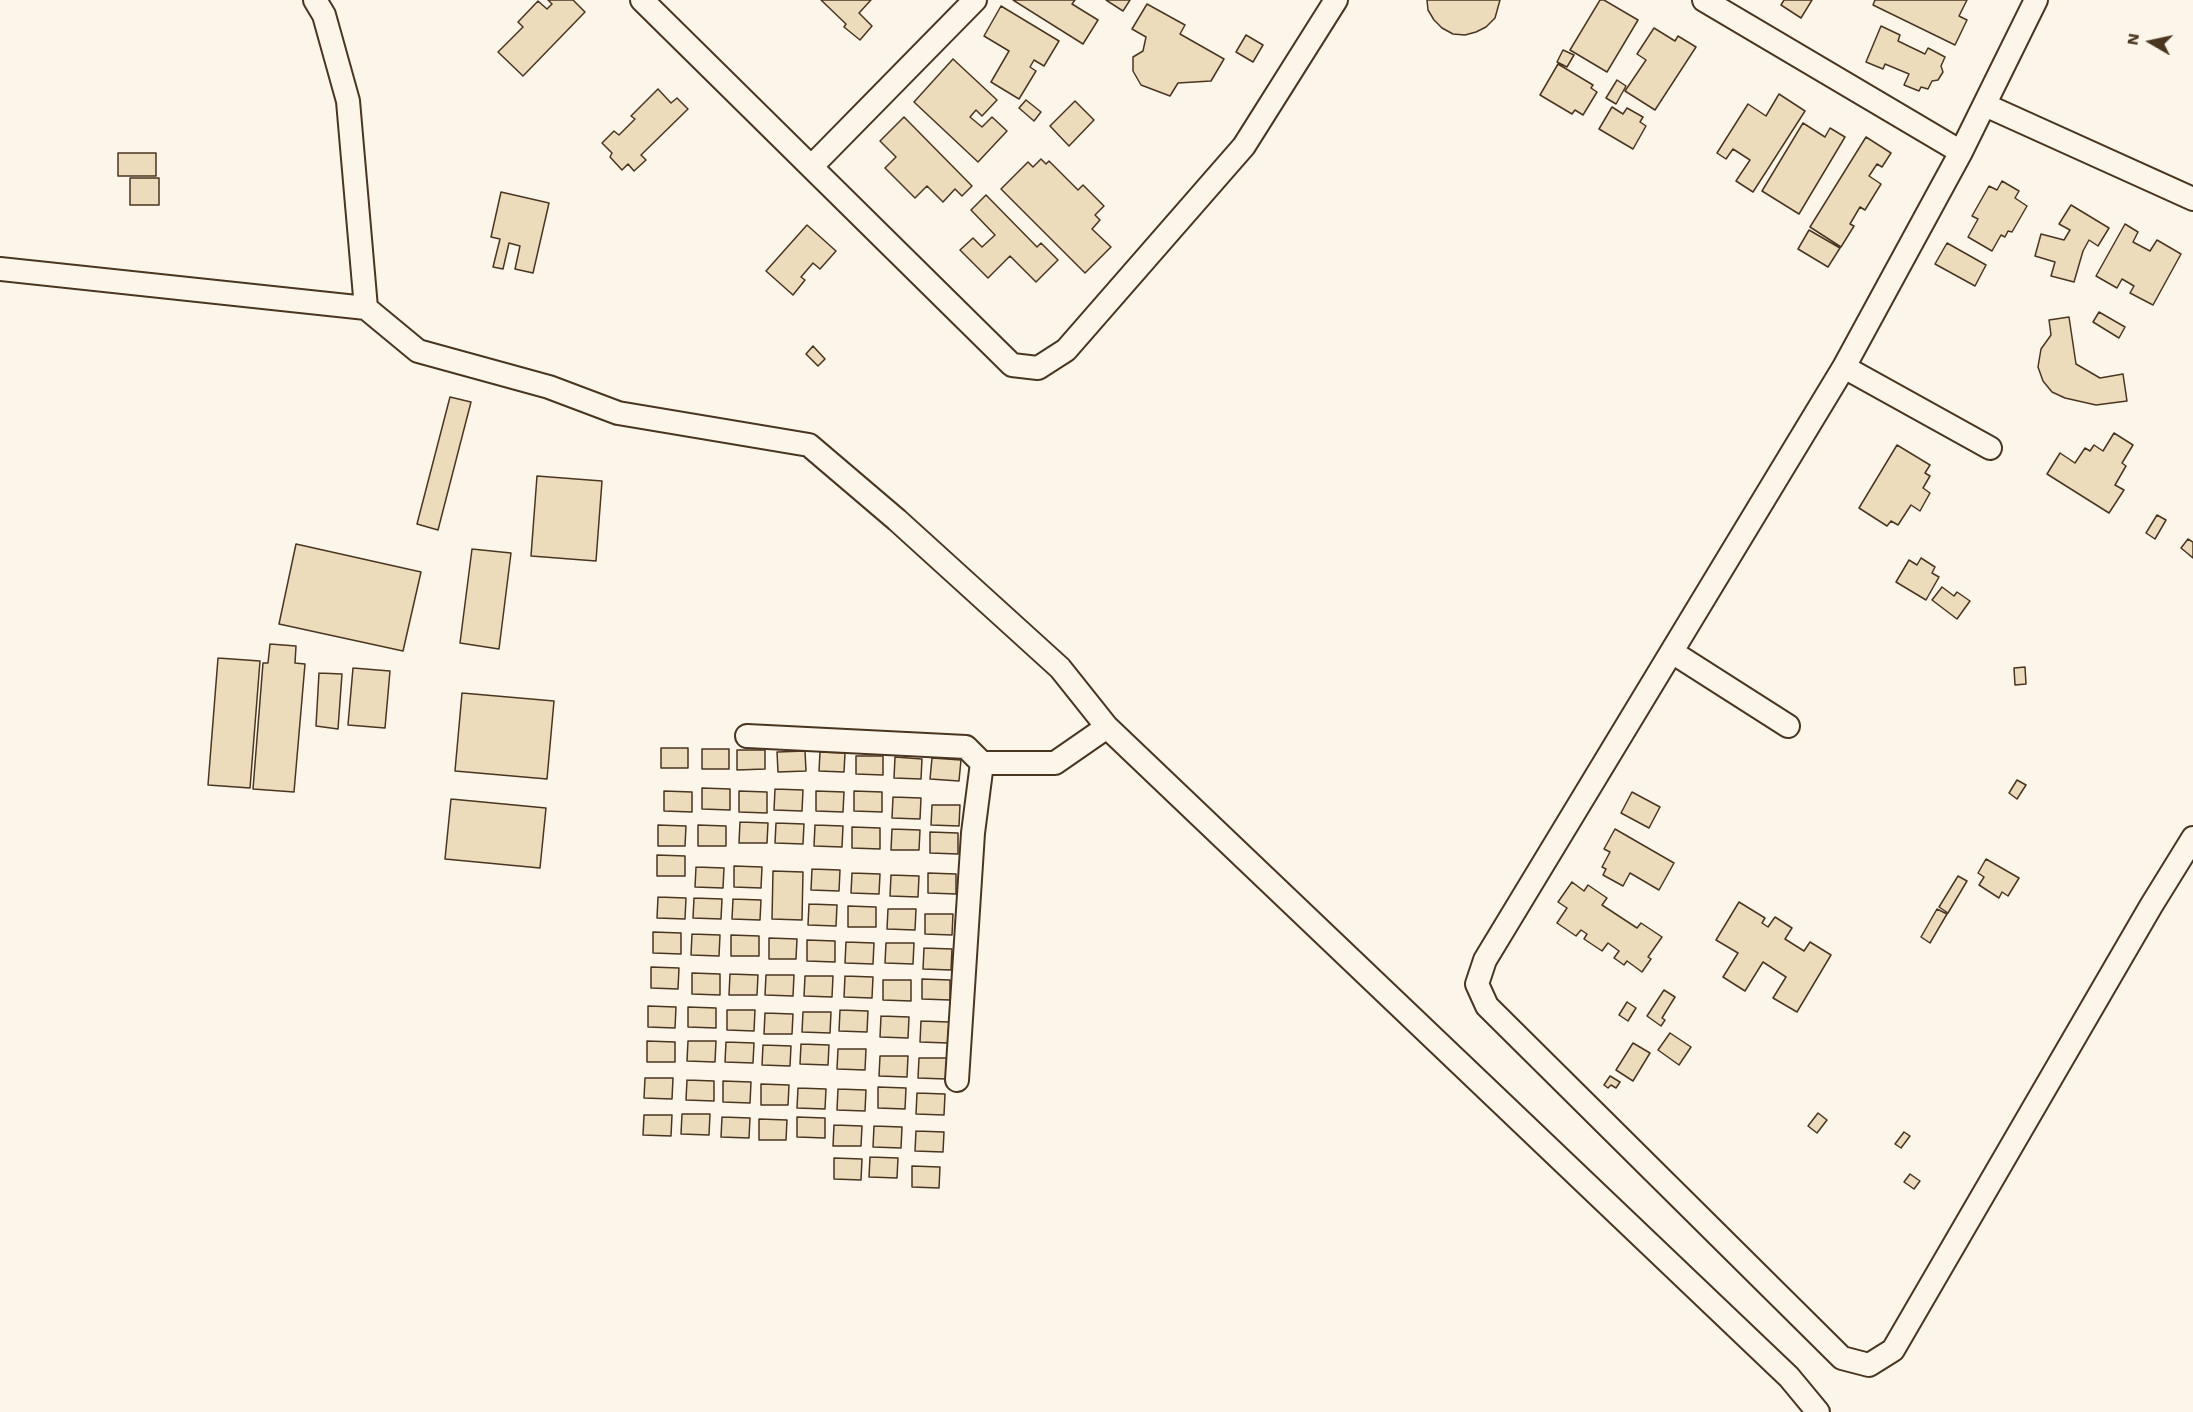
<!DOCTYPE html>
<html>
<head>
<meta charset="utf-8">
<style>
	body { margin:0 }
	#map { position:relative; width:2193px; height:1412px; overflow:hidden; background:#fbf6e9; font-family:"Work Sans",sans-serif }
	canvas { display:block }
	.north { position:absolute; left:2121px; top:12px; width:60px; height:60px; -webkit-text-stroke:4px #fbf6e9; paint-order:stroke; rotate:279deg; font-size:16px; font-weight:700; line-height:24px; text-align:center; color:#4a3520 }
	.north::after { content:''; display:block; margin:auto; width:21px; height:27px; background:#4a3520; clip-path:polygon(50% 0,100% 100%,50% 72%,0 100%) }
</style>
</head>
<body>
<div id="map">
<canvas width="2193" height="1412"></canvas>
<div class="north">N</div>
</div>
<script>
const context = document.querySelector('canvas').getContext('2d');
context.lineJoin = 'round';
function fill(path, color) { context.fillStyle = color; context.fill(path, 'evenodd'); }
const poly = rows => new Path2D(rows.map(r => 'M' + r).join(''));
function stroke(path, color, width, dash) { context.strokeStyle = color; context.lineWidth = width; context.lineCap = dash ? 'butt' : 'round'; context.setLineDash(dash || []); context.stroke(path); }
const building = poly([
	[548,0,573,0,585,12,523,76,498,52,523,27,518,22,538,1,547,9,552,4,548,0],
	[821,0,871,0,859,13,872,26,860,40,844,27,846,24,821,0],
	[1013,0,1075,0,1072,4,1098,20,1083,44,1013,0],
	[1106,0,1130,0,1123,11,1106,0],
	[1427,0,1500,0,1495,18,1486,27,1476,32,1465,35,1453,34,1442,28,1434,20,1428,10,1427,0],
	[1600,0,1604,0,1638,20,1607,72,1570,50,1600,0],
	[1784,0,1812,0,1801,18,1781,5,1784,0],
	[1875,0,1967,0,1959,16,1967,20,1955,45,1873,5,1875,0],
	[1147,4,1185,25,1180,34,1224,59,1211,81,1178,83,1170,96,1141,85,1133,71,1133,57,1143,51,1146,37,1132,29,1147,4],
	[1001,6,1059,41,1044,66,1034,60,1030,67,1036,71,1019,99,991,82,1009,51,984,36,1001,6],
	[1881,26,1900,35,1898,41,1925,54,1928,48,1945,57,1941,66,1943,72,1938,80,1932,81,1928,89,1921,87,1919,91,1904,85,1909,74,1885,64,1883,69,1866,62,1881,26],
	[1654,28,1675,41,1678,36,1696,47,1655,110,1625,91,1646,60,1637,54,1654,28],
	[1246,35,1263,45,1253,62,1236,52,1246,35],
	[1563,50,1574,55,1567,67,1557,62,1563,50],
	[953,59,997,100,982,116,976,110,970,117,982,127,992,117,1007,131,978,162,914,102,953,59],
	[1558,64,1593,85,1591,88,1597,92,1583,115,1575,110,1572,114,1540,95,1558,64],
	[1617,80,1626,86,1616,104,1606,98,1617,80],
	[658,89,671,103,677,98,688,109,641,155,646,160,634,171,628,164,622,170,610,157,612,153,602,143,614,131,619,135,635,119,631,116,658,89],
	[1779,94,1805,111,1753,192,1736,181,1750,160,1733,149,1726,159,1717,153,1748,104,1766,116,1779,94],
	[1026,100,1041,112,1034,121,1019,108,1026,100],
	[1075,101,1094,120,1069,146,1050,126,1075,101],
	[1612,107,1623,114,1627,108,1643,117,1640,122,1646,126,1633,149,1599,129,1612,107],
	[904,117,972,186,962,196,955,189,943,202,927,186,915,198,885,168,896,157,880,141,904,117],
	[1803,123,1825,137,1830,128,1845,137,1799,214,1762,191,1803,123],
	[1866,137,1891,153,1882,167,1877,164,1869,176,1881,184,1865,210,1860,207,1850,224,1854,226,1841,247,1810,227,1866,137],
	[118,153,156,153,156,176,118,176,118,153],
	[1041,159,1046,164,1049,161,1078,190,1083,185,1104,206,1095,215,1100,220,1092,229,1111,247,1085,273,1001,189,1028,162,1033,167,1041,159],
	[130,178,159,178,159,205,130,205,130,178],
	[2002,181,2019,191,2015,198,2027,206,2012,232,2008,231,2005,237,2001,235,1992,251,1968,237,1978,219,1972,216,1989,186,1997,190,2002,181],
	[501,192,549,203,533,273,515,269,520,246,509,243,503,269,493,267,500,239,491,237,501,192],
	[986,195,1037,247,1041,243,1058,260,1036,282,1010,256,988,278,960,250,973,238,982,247,995,235,971,210,986,195],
	[2071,205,2109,228,2098,246,2089,240,2083,251,2074,282,2051,276,2055,262,2035,256,2041,234,2064,240,2070,230,2059,224,2071,205],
	[2125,224,2138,232,2133,242,2150,251,2157,240,2181,254,2153,305,2130,293,2134,286,2122,279,2117,288,2096,276,2125,224],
	[807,225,836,251,820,269,813,263,801,277,805,280,793,295,766,271,807,225],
	[1809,230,1840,248,1828,267,1798,249,1809,230],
	[1947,243,1986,265,1975,286,1935,264,1947,243],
	[2099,312,2125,327,2119,338,2093,322,2099,312],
	[2069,317,2076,364,2100,378,2123,374,2127,401,2096,405,2065,398,2052,392,2043,381,2038,367,2041,349,2051,335,2049,320,2069,317],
	[813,346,825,359,818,366,806,354,813,346],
	[450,397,471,402,438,530,417,524,450,397],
	[2114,433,2133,445,2122,463,2126,466,2115,485,2124,490,2109,513,2047,474,2060,453,2075,463,2085,448,2090,451,2094,445,2103,451,2114,433],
	[1897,445,1930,465,1925,473,1930,476,1923,488,1930,493,1920,511,1911,505,1898,525,1891,521,1887,526,1859,508,1897,445],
	[537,476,602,481,596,561,531,556,537,476],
	[2157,515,2166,520,2155,539,2146,533,2157,515],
	[2188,539,2193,542,2193,558,2181,548,2188,539],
	[296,544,421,572,403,651,279,624,296,544],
	[472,549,511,553,499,649,460,643,472,549],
	[1921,558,1935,567,1932,573,1939,577,1926,600,1896,582,1909,560,1917,565,1921,558],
	[1942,587,1954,596,1957,592,1970,601,1957,619,1932,600,1942,587],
	[270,644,296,646,295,663,305,664,294,792,253,789,263,663,268,663,270,644],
	[218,658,260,661,250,788,208,785,218,658],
	[2025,667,2026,684,2015,685,2014,668,2025,667],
	[353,668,390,671,385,728,348,725,353,668],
	[319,673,342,674,338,729,316,726,319,673],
	[462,693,554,701,547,779,455,771,462,693],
	[661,748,688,748,688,768,661,768,661,748],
	[702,749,729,749,729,769,702,769,702,749],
	[737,750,765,750,765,769,737,770,737,750],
	[805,751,806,771,778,772,777,752,805,751],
	[820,752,845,753,844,772,819,771,820,752],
	[856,756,883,756,883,775,856,774,856,756],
	[895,757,922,759,921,779,894,778,895,757],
	[932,758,961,760,959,781,930,779,932,758],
	[2017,780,2026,785,2017,799,2009,793,2017,780],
	[702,788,730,789,730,810,702,809,702,788],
	[775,789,803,790,802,811,774,810,775,789],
	[664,791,692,792,692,812,664,811,664,791],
	[739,791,767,792,767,813,739,812,739,791],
	[816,791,844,792,843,812,816,811,816,791],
	[854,791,882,792,882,812,854,811,854,791],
	[1632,792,1660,807,1649,828,1621,813,1632,792],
	[893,797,921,798,920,819,892,818,893,797],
	[451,799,546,808,540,868,445,859,451,799],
	[932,805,960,805,959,826,931,825,932,805],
	[740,822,768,823,767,843,739,843,740,822],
	[776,823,804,824,803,844,775,843,776,823],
	[658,825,686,826,685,846,658,846,658,825],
	[698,825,726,826,726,846,698,846,698,825],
	[815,825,843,826,842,847,814,846,815,825],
	[852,827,880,828,880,849,852,848,852,827],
	[892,829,920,830,919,850,891,850,892,829],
	[1615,829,1674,863,1659,890,1630,873,1623,886,1603,875,1606,869,1602,867,1610,852,1604,849,1615,829],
	[930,832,958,833,958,854,930,853,930,832],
	[657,855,685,856,685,876,657,876,657,855],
	[1986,859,2019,878,2008,896,2002,892,1999,898,1979,885,1984,877,1978,873,1986,859],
	[734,866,762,867,761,888,734,887,734,866],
	[696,867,724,868,723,888,695,887,696,867],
	[812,869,840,870,839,891,811,890,812,869],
	[773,871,803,872,802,920,772,919,773,871],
	[852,873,880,874,879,894,851,893,852,873],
	[928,873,956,874,956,894,928,893,928,873],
	[891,875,919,876,918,897,890,896,891,875],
	[1958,876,1967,881,1948,913,1939,907,1958,876],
	[1572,882,1584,891,1588,885,1607,898,1602,905,1637,928,1641,923,1662,937,1648,957,1651,959,1642,972,1627,961,1624,965,1614,958,1619,951,1608,943,1602,951,1584,939,1587,934,1581,930,1576,936,1557,923,1567,908,1558,902,1572,882],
	[658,897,686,898,685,919,657,918,658,897],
	[694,898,722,899,721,919,693,918,694,898],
	[733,899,761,900,760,920,732,919,733,899],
	[1739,902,1765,918,1762,923,1768,927,1775,917,1792,928,1785,939,1804,951,1810,942,1831,955,1797,1012,1773,998,1786,977,1763,962,1745,991,1723,977,1738,953,1716,940,1739,902],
	[809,904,837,905,836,926,808,925,809,904],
	[848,906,876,907,876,927,848,927,848,906],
	[888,909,916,909,915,930,887,929,888,909],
	[1937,909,1947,914,1930,943,1921,937,1937,909],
	[925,914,953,914,952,935,925,934,925,914],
	[653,932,681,933,681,954,653,953,653,932],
	[692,934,720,935,719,956,691,955,692,934],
	[731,935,759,936,759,956,731,956,731,935],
	[769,938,797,939,796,959,769,959,769,938],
	[807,940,835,941,835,962,807,961,807,940],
	[846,942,874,943,873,964,845,963,846,942],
	[886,943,914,943,913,964,885,963,886,943],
	[924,948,952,949,951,970,923,969,924,948],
	[651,967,679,968,678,989,651,988,651,967],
	[692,973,720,974,720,995,692,994,692,973],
	[730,974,758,975,757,995,729,995,730,974],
	[766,975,794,975,793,996,765,995,766,975],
	[805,976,833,976,832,997,804,996,805,976],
	[845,976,873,977,872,998,844,997,845,976],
	[922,979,950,980,950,1000,922,999,922,979],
	[883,980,911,980,911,1001,883,1000,883,980],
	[1664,990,1675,997,1662,1018,1665,1020,1661,1026,1647,1016,1664,990],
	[1627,1002,1636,1008,1628,1021,1619,1015,1627,1002],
	[648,1006,676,1007,675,1028,648,1027,648,1006],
	[688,1007,716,1008,716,1028,688,1027,688,1007],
	[727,1010,755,1010,754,1031,727,1030,727,1010],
	[840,1010,868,1011,867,1032,839,1031,840,1010],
	[803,1012,831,1012,830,1033,802,1032,803,1012],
	[765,1013,793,1014,792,1034,764,1034,765,1013],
	[881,1016,909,1017,908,1038,880,1037,881,1016],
	[921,1021,949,1022,948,1043,920,1042,921,1021],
	[1670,1033,1691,1047,1679,1065,1658,1050,1670,1033],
	[647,1041,675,1042,675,1062,647,1062,647,1041],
	[688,1041,716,1041,715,1062,687,1061,688,1041],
	[726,1042,754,1043,753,1063,725,1062,726,1042],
	[1633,1043,1650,1053,1633,1081,1616,1070,1633,1043],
	[801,1044,829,1045,828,1065,800,1064,801,1044],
	[763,1045,791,1046,790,1066,762,1065,763,1045],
	[838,1049,866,1049,865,1070,837,1069,838,1049],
	[880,1056,908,1056,907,1077,879,1076,880,1056],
	[919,1058,947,1058,946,1079,918,1078,919,1058],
	[1610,1076,1620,1082,1616,1088,1611,1085,1608,1088,1604,1085,1610,1076],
	[645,1078,673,1078,672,1099,644,1098,645,1078],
	[687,1080,714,1081,714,1101,686,1100,687,1080],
	[723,1081,751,1082,750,1103,723,1102,723,1081],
	[761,1084,789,1085,788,1105,761,1105,761,1084],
	[878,1087,906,1088,905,1109,878,1108,878,1087],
	[798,1088,826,1089,825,1109,797,1108,798,1088],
	[838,1089,866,1090,865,1111,837,1110,838,1089],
	[917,1093,945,1094,944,1115,916,1114,917,1093],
	[1818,1113,1827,1120,1817,1133,1808,1126,1818,1113],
	[682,1114,710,1114,709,1135,681,1134,682,1114],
	[644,1115,672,1115,671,1136,643,1135,644,1115],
	[722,1117,750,1118,749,1138,721,1137,722,1117],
	[797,1117,825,1118,825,1138,797,1137,797,1117],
	[759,1119,787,1120,786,1140,759,1140,759,1119],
	[834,1125,862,1126,861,1146,833,1146,834,1125],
	[874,1126,902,1127,901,1148,873,1147,874,1126],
	[916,1131,944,1132,943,1152,915,1151,916,1131],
	[1904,1132,1910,1136,1901,1148,1895,1144,1904,1132],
	[870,1157,898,1158,897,1178,869,1177,870,1157],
	[834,1158,862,1159,861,1180,834,1179,834,1158],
	[912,1166,940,1167,939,1188,912,1187,912,1166],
	[1910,1174,1920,1181,1914,1189,1904,1182,1910,1174]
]);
const minor = poly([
	[315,0,324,15,348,101,366,308,418,351,549,387,618,413,809,445,897,520,1060,668,1107,727,1789,1377,1818,1412],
	[642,0,1012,365,1038,368,1066,350,1244,146,1336,0],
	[1704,0,1961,152],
	[2036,0,1961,152,1844,367,1485,960,1477,984,1487,1006,1842,1358,1869,1365,1893,1350,2151,906,2193,838],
	[1985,105,2193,199],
	[812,166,975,0],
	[0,269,366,308],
	[1844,367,1990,448],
	[1672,652,1788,726],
	[747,736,966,747,982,763,1055,763,1107,727],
	[957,1080,973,833,982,763]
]);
fill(building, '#ecdcbc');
stroke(building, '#4a3520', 1.5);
stroke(minor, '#4a3520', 26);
stroke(minor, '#fbf6e9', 22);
</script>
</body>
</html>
